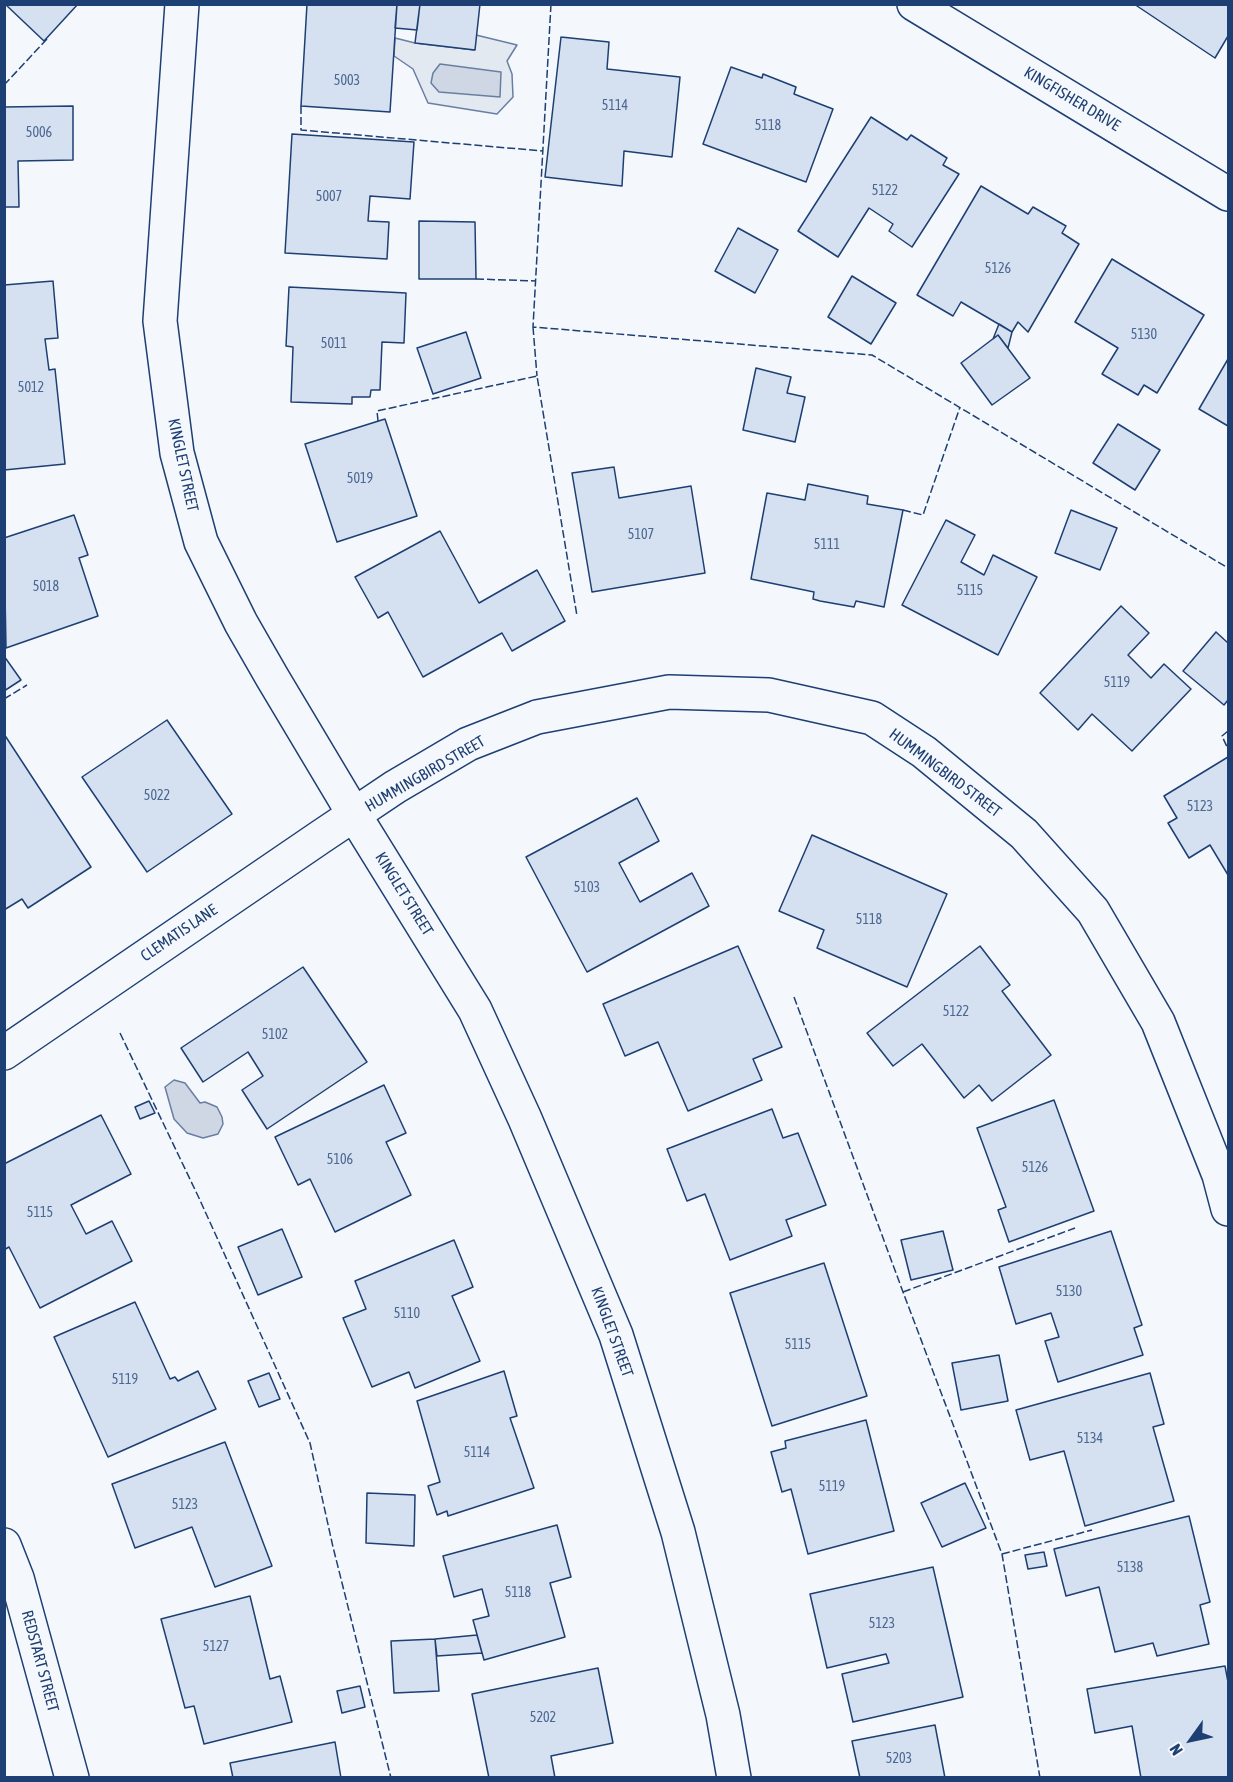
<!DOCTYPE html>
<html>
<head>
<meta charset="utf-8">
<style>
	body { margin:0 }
	#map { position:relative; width:1233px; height:1782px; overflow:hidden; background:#f4f7fb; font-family:"Asap Condensed",sans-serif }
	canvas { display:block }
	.frame { position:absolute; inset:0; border:6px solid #1d3f73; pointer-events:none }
	.north { position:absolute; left:1161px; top:1710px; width:60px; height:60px; -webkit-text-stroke:4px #f4f7fb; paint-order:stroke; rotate:237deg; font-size:16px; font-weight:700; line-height:24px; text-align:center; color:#1d3f73 }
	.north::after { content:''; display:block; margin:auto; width:21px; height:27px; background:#1d3f73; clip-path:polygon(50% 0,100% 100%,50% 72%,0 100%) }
</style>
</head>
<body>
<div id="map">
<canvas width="1233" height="1782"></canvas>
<div class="frame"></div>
<div class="north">N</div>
</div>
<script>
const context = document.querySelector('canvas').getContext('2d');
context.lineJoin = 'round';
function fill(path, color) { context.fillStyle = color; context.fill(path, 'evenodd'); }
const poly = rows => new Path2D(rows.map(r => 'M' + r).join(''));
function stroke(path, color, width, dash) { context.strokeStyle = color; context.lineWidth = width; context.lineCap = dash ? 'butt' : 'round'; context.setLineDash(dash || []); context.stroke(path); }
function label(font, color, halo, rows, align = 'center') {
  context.font = font + ' "Asap Condensed",sans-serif'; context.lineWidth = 4.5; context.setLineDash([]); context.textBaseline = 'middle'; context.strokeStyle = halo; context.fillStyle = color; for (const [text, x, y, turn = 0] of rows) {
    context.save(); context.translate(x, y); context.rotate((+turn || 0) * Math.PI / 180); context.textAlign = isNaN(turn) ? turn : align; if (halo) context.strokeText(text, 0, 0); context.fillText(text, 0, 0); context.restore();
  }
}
const green = poly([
	[476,35,517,45,507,61,512,74,513,97,497,114,428,103,413,69,394,56,395,38,415,43,474,50,476,35]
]);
const water = poly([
	[440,64,501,72,500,97,439,92,431,83,433,73,440,64],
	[174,1080,185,1083,200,1103,205,1102,217,1107,222,1117,223,1124,218,1134,203,1138,187,1133,174,1119,165,1087,174,1080]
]);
const building = poly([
	[5,4,78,4,44,41,5,4],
	[307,4,397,4,390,112,301,106,307,4],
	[397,4,420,4,417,30,395,28,397,4],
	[420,4,480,4,475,50,415,43,420,4],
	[1134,4,1228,4,1228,36,1215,58,1134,4],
	[561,37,609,42,607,69,680,77,672,157,624,151,622,186,545,177,561,37],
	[731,67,762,78,763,74,796,87,794,94,833,109,806,182,703,144,731,67],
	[73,106,73,160,18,161,19,207,4,207,4,107,73,106],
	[871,117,907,140,911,135,947,158,943,165,959,174,912,247,889,231,893,224,869,208,838,257,798,231,871,117],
	[292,134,414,142,410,199,370,196,368,221,389,222,387,259,285,253,292,134],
	[981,186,1028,214,1033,207,1066,226,1062,233,1079,244,1028,332,1018,322,1012,332,961,302,953,316,917,295,981,186],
	[419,221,475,222,476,279,419,279,419,221],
	[738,228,778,250,755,293,715,271,738,228],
	[1112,259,1204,315,1157,393,1144,385,1138,395,1102,374,1118,348,1075,322,1112,259],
	[852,276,896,303,871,344,828,317,852,276],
	[53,281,58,338,45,339,49,370,55,369,65,464,4,470,4,285,53,281],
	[289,287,406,293,404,343,382,342,380,390,371,390,370,397,352,397,352,404,291,402,293,347,286,346,289,287],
	[999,324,1012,332,1008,348,998,335,993,339,999,324],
	[466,332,481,378,433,394,417,348,466,332],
	[998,335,1030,378,992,405,961,363,998,335],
	[1228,359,1228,426,1199,409,1228,359],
	[756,368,791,377,787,393,805,397,795,442,743,430,756,368],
	[385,419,417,516,337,542,305,444,385,419],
	[1118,424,1160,450,1135,490,1093,463,1118,424],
	[614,467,619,498,691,486,705,573,592,592,572,473,614,467],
	[808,484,868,496,867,504,903,510,884,607,856,601,854,607,820,601,813,599,814,592,751,579,767,493,805,500,808,484],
	[1071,510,1117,528,1100,570,1055,553,1071,510],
	[74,515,88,555,79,558,98,616,6,648,4,538,74,515],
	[946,520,975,535,961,562,984,575,993,555,1037,577,998,655,902,605,946,520],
	[440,531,479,603,537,570,565,621,512,651,502,633,423,677,388,612,378,618,355,577,440,531],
	[1121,606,1149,633,1128,655,1151,678,1164,664,1191,689,1132,751,1092,714,1078,730,1040,693,1121,606],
	[1216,632,1228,643,1228,700,1224,705,1183,671,1216,632],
	[4,656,21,680,4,691,4,656],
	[167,720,232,814,147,872,82,777,167,720],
	[4,734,91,867,28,908,22,899,4,910,4,734],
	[1228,757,1228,875,1210,845,1189,858,1168,823,1177,818,1164,796,1228,757],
	[637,798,659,841,619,863,640,902,692,873,709,906,587,972,526,857,637,798],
	[812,835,947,894,907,987,817,948,824,930,779,911,812,835],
	[738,946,782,1047,753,1059,762,1080,688,1111,658,1042,625,1056,603,1004,738,946],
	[980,946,1010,985,1002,991,1051,1055,992,1101,979,1085,964,1098,922,1044,893,1066,867,1033,980,946],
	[303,967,367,1062,267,1129,242,1090,263,1076,248,1052,203,1082,181,1048,303,967],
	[384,1085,406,1133,386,1142,411,1195,335,1232,310,1179,298,1185,275,1137,384,1085],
	[1054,1100,1094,1211,1009,1242,998,1210,1006,1207,977,1128,1054,1100],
	[149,1101,155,1113,140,1119,135,1107,149,1101],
	[772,1109,783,1138,798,1133,826,1205,786,1220,792,1236,730,1260,705,1194,687,1201,667,1149,772,1109],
	[101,1115,131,1174,71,1205,86,1234,112,1221,132,1261,40,1308,9,1247,4,1250,4,1164,101,1115],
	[282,1229,302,1277,258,1295,238,1247,282,1229],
	[943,1231,953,1270,911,1280,901,1240,943,1231],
	[1111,1231,1142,1325,1134,1328,1143,1355,1058,1382,1045,1341,1059,1337,1051,1313,1016,1324,999,1267,1111,1231],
	[454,1240,473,1287,452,1296,480,1361,415,1388,409,1372,372,1387,343,1318,366,1309,355,1281,454,1240],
	[824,1263,867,1396,772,1426,730,1293,824,1263],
	[135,1302,170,1379,175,1377,178,1381,198,1371,216,1409,108,1457,54,1337,135,1302],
	[999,1355,1008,1401,961,1410,952,1363,999,1355],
	[504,1371,517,1416,510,1418,534,1488,448,1516,447,1511,437,1515,428,1486,440,1482,417,1401,504,1371],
	[269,1373,280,1399,259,1407,248,1381,269,1373],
	[1150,1373,1164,1424,1153,1427,1174,1501,1085,1526,1064,1451,1030,1460,1016,1410,1150,1373],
	[866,1420,894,1531,808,1554,791,1489,782,1492,771,1452,786,1448,785,1441,866,1420],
	[225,1442,272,1566,215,1587,192,1527,135,1548,112,1484,225,1442],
	[965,1483,986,1528,942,1547,921,1503,965,1483],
	[367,1493,415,1495,414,1546,366,1543,367,1493],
	[1189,1516,1210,1602,1200,1605,1209,1644,1157,1656,1153,1643,1115,1652,1099,1587,1066,1596,1054,1549,1189,1516],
	[557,1525,571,1577,550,1583,565,1637,484,1660,473,1620,489,1616,482,1589,454,1597,443,1556,557,1525],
	[1044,1552,1047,1566,1028,1569,1025,1555,1044,1552],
	[933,1567,963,1697,853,1722,842,1674,889,1663,886,1654,827,1668,810,1594,933,1567],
	[250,1596,270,1679,280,1676,292,1722,204,1744,194,1706,185,1708,161,1619,250,1596],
	[477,1635,482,1653,437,1656,435,1639,477,1635],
	[435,1639,439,1691,394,1693,391,1641,435,1639],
	[1225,1666,1228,1682,1228,1778,1141,1778,1132,1726,1095,1733,1087,1689,1225,1666],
	[598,1668,613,1743,551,1756,555,1778,489,1778,472,1694,598,1668],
	[360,1686,365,1707,342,1713,337,1691,360,1686],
	[935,1725,945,1778,860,1778,852,1741,935,1725],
	[335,1742,341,1778,233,1778,230,1763,335,1742]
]);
const minor = poly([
	[182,4,160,321,177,453,201,542,241,623,272,677,355,816,475,1010,525,1119,616,1335,678,1532,723,1715,734,1778],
	[914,4,1228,194],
	[4,1053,319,838,395,787,468,744,537,717,669,692,769,695,872,718,924,752,1024,834,1093,911,1158,1022,1219,1175,1228,1209],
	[4,1545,17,1578,72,1778]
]);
const fence = poly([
	[551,4,533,327,872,355,1228,568],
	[4,85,47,39],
	[301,106,301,130,543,151],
	[476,279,536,281],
	[533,327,537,376],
	[378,421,377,411,537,376,577,616],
	[903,510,923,515,960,407],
	[4,699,27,685],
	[1228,731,1222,736,1228,749],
	[794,997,903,1292,1002,1554,1040,1778],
	[120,1033,199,1198,310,1443,333,1547,391,1778],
	[903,1292,1075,1228],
	[1002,1554,1092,1530]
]);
const numberNames = [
	["5003",347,81],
	["5114",615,106],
	["5118",768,126],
	["5006",39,133],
	["5122",885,191],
	["5007",329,197],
	["5126",998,269],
	["5130",1144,335],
	["5011",334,344],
	["5012",31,388],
	["5019",360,479],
	["5107",641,535],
	["5111",827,545],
	["5018",46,587],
	["5115",970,591],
	["5119",1117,683],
	["5022",157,796],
	["5123",1200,807],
	["5103",587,888],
	["5118",869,920],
	["5122",956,1012],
	["5102",275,1035],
	["5106",340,1160],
	["5126",1035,1168],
	["5115",40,1213],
	["5130",1069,1292],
	["5110",407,1314],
	["5115",798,1345],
	["5119",125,1380],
	["5134",1090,1439],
	["5114",477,1453],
	["5119",832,1487],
	["5123",185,1505],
	["5138",1130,1568],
	["5118",518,1593],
	["5123",882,1624],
	["5127",216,1647],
	["5202",543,1718],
	["5203",899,1759]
];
const streetNames = [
	["KINGFISHER DRIVE",1072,99,31],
	["KINGLET STREET",183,465,78],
	["HUMMINGBIRD STREET",945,773,37],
	["HUMMINGBIRD STREET",425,774,-30],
	["KINGLET STREET",404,894,58],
	["CLEMATIS LANE",179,933,-34],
	["KINGLET STREET",612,1332,70],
	["REDSTART STREET",40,1661,75]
];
fill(green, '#e3e9f0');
stroke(green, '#687fa3', 1.5);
fill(water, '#cfd7e4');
stroke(water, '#687fa3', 1.5);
fill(building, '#d5e0f0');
stroke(building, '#1d3f73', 1.5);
stroke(minor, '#1d3f73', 36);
stroke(minor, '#f4f7fb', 33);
stroke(fence, '#1d3f73', 1.5, [8, 3]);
label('14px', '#4b6792', null, numberNames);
label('16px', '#1d3f73', '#f4f7fb', streetNames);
</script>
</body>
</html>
